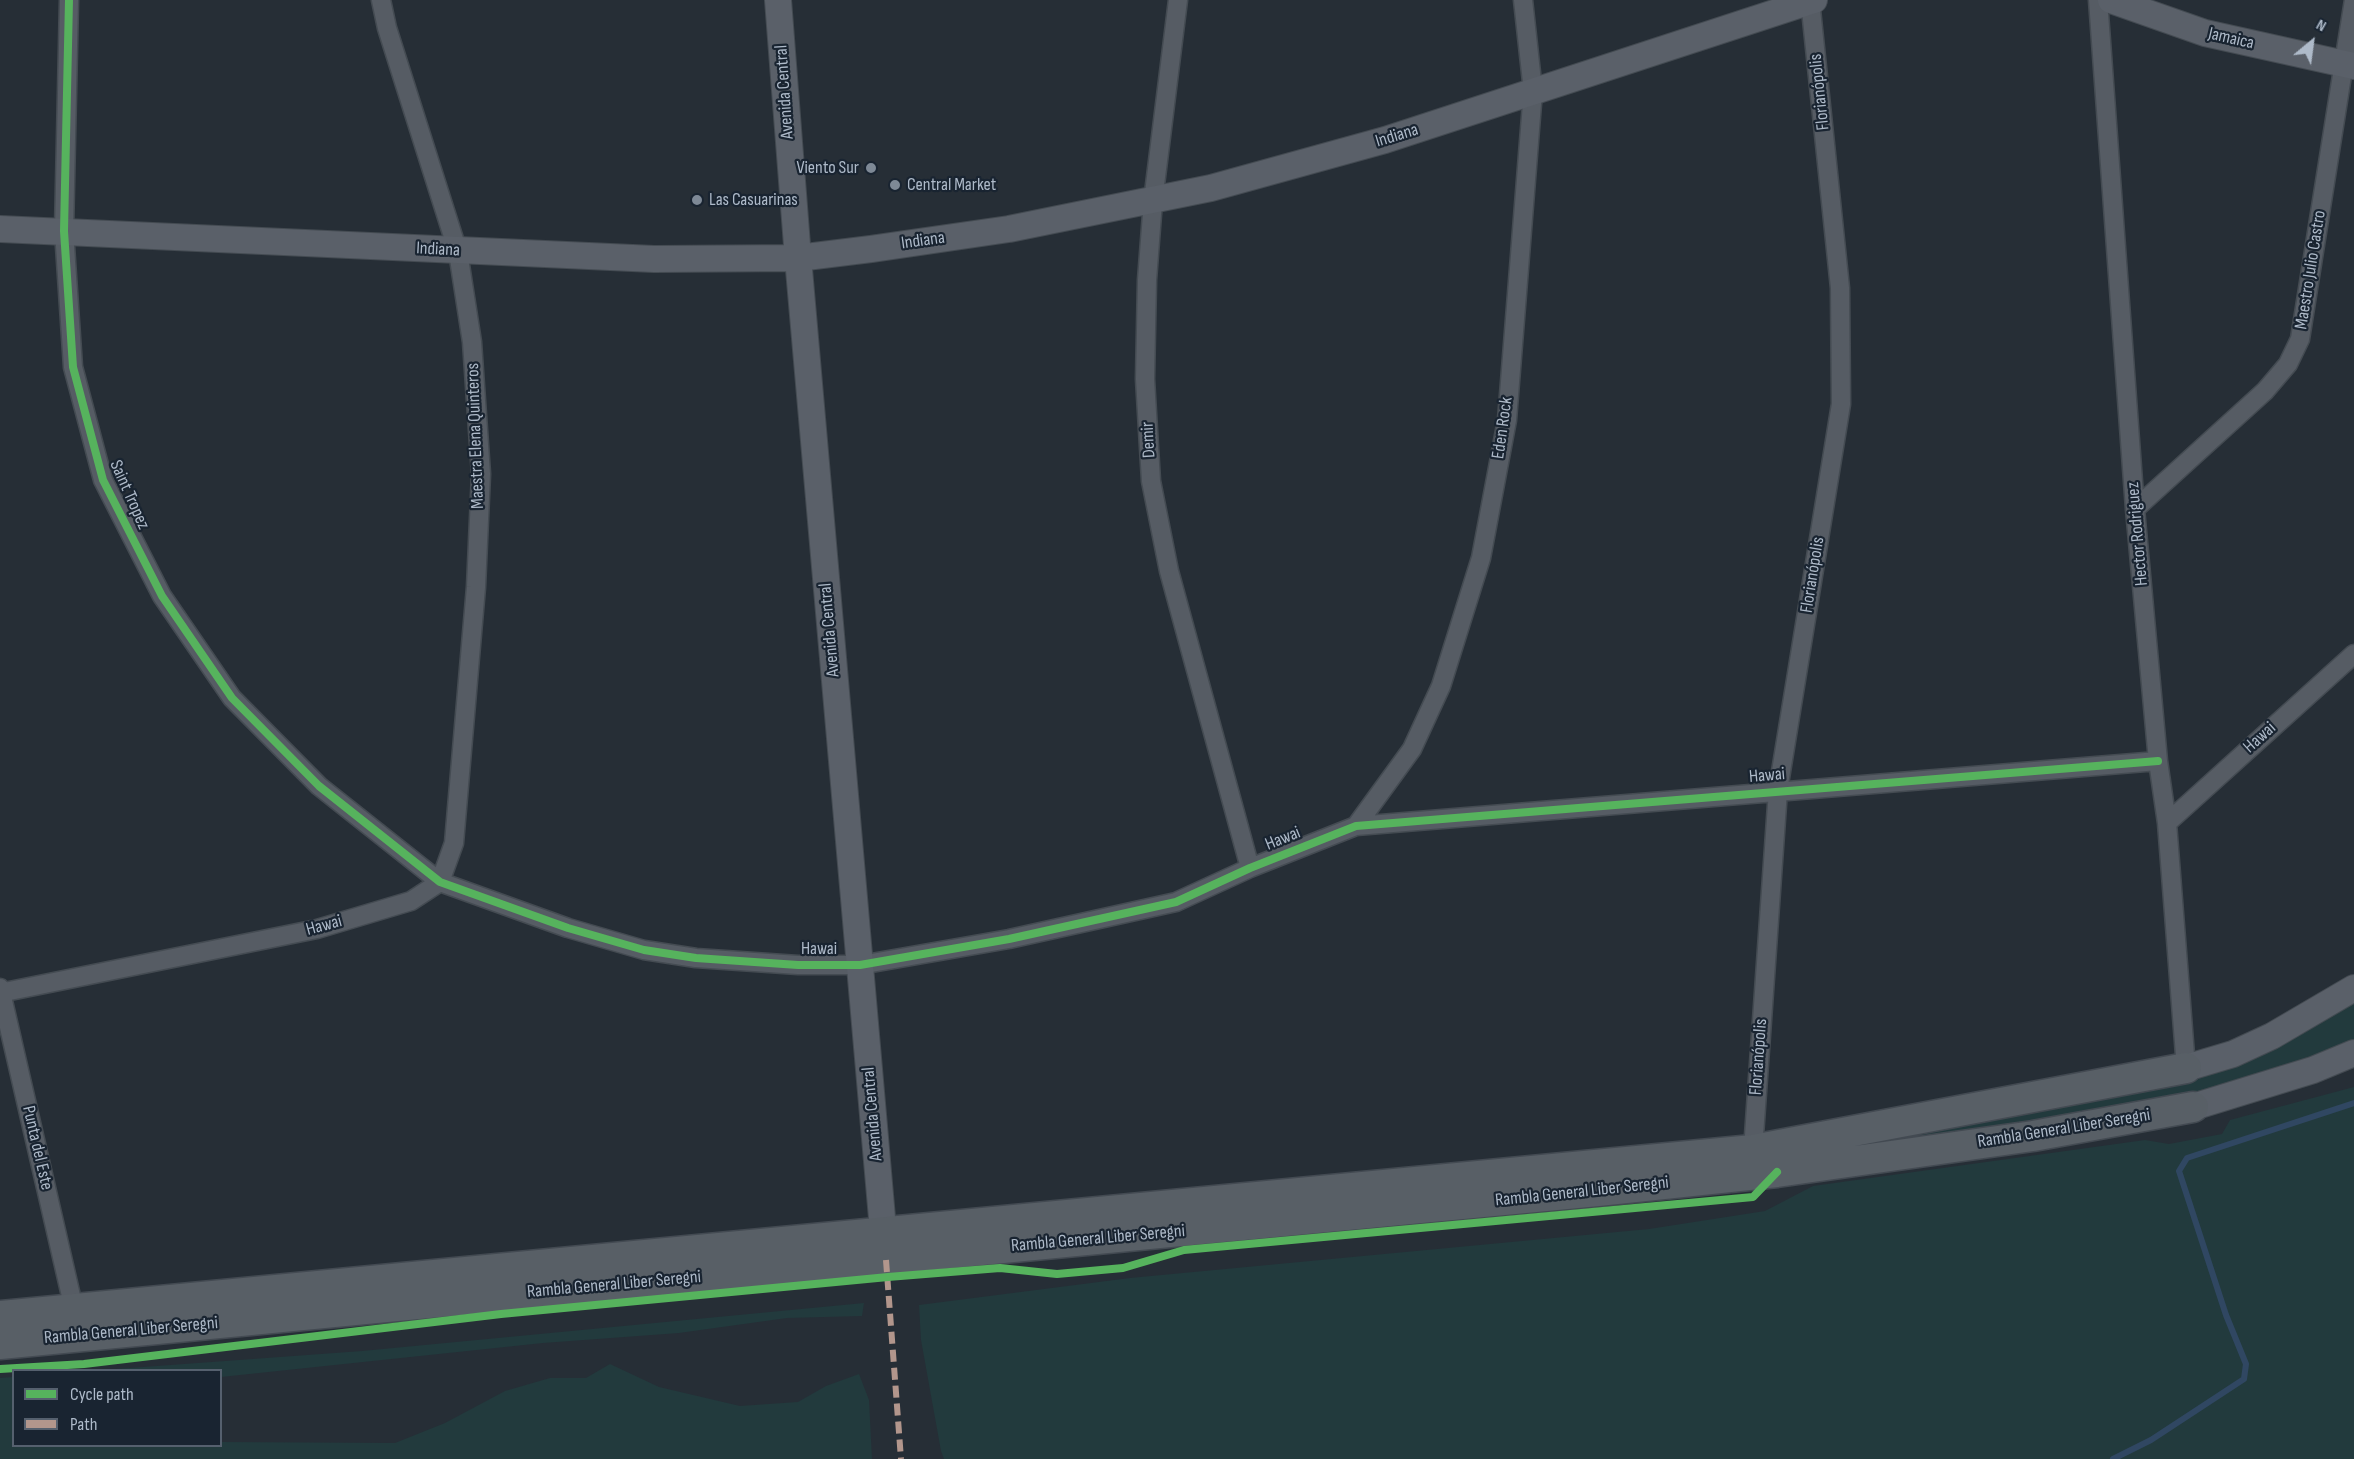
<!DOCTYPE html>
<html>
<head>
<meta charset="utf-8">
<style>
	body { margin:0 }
	#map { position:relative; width:2354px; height:1459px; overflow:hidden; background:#262e36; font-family:"Sofia Sans Condensed",sans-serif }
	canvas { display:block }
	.legend { position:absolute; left:12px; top:1369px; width:210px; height:78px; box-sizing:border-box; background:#192431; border:2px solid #55606e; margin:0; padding:8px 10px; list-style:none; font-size:18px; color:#aebac9 }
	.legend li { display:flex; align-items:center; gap:12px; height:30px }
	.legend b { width:30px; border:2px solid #55606e }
	.north { position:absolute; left:2282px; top:12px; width:60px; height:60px; -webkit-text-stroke:4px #192431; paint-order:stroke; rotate:29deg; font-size:16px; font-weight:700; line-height:24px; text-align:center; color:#aebac9 }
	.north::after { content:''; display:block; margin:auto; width:21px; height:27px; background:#aebac9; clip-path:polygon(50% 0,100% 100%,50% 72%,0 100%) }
</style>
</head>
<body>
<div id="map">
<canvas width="2354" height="1459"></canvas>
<ul class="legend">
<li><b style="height:8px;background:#56b35d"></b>Cycle path</li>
<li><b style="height:8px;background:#b2968c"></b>Path</li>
</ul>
<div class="north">N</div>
</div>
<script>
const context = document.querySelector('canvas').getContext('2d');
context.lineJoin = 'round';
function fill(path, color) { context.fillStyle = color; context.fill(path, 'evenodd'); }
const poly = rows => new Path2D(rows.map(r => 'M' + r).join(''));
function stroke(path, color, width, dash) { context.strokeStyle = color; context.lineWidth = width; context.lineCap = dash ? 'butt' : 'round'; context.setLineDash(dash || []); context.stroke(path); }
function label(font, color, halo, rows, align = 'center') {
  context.font = font + ' "Sofia Sans Condensed",sans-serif'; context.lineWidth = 4.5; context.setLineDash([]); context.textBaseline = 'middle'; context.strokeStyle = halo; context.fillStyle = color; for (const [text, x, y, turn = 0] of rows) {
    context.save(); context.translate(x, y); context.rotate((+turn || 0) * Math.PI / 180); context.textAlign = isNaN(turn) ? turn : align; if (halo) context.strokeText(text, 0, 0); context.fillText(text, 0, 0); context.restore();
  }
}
const green = poly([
	[2354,1002,2354,1043,2202,1095,1809,1157,904,1240,2021,1110],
	[2354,1087,2354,1459,944,1459,941,1451,921,1340,919,1305,1130,1278,1649,1229,1765,1211,1813,1186,2145,1140,2169,1144,2222,1134,2230,1120],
	[864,1303,862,1316,787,1318,679,1333,543,1343,221,1377,220,1370,102,1370,362,1351],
	[610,1364,659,1387,740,1406,798,1402,826,1386,859,1374,869,1400,872,1459,0,1459,0,1378,13,1377,14,1446,220,1446,221,1442,395,1443,445,1423,505,1391,550,1378,586,1378]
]);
const stream = poly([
	[2113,1459,2151,1440,2244,1379,2246,1364,2226,1315,2179,1171,2187,1158,2354,1103]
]);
const street = poly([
	[69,0,64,231,73,367,103,480,162,596,232,698,319,786,440,882,568,928,644,950,696,958,798,965,860,965,1009,939,1176,902,1250,868,1356,826,2158,761],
	[381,0,387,28,458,252,472,342,481,474,476,587,454,843,440,882],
	[1178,0,1153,201,1147,280,1145,379,1151,481,1169,571,1250,868],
	[2098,0,2135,509,2158,761,2167,823,2186,1068],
	[2135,509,2265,391,2288,364,2300,339,2354,0],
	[2167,823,2354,654],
	[1356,826,1412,749,1441,686,1481,558,1507,420,1533,91,1523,0],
	[0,988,74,1309],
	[0,993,317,929,411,901,440,882],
	[1753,1150,1778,790,1841,404,1840,288,1810,0]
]);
const secondary = poly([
	[778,0,798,258,885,1252],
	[2111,0,2205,33,2354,66],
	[0,229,654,259,798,258,871,249,1009,229,1211,188,1385,140,1814,0],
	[2186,1068,2233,1054,2272,1036,2354,988],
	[2193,1107,2313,1070,2354,1053]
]);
const primary = poly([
	[0,1316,1753,1150,2186,1068],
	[0,1344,1598,1191,1777,1172,2033,1136,2193,1107]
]);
const quiet = poly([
	[886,1260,901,1459]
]);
const cycleway = poly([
	[69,0,64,231,73,367,103,480,162,596,232,698,319,786,440,882,568,928,644,950,696,958,798,965,860,965,1009,939,1176,902,1250,868,1356,826,2158,761],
	[0,1369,84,1364,501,1314,888,1277,1000,1268,1057,1274,1123,1268,1184,1250,1753,1197,1777,1172]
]);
const markers = [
	[871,168,6,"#7e8996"],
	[895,185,6,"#7e8996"],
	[697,200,6,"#7e8996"]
];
const streetNames = [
	["Jamaica",2231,39,13],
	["Avenida Central",785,92,-94],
	["Florianópolis",1820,92,-96],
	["Indiana",1397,136,-17],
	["Indiana",923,241,-8],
	["Indiana",438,250,3],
	["Maestro Julio Castro",2311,270,-81],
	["Eden Rock",1503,428,-82],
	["Maestra Elena Quinteros",476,436,-92],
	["Demir",1149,440,-93],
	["Saint Tropez",129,495,66],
	["Hector Rodriguez",2138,534,-95],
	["Florianópolis",1813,575,-81],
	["Avenida Central",830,630,-95],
	["Hawai",2260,738,-42],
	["Hawai",1767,776,-5],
	["Hawai",1283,839,-22],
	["Hawai",324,926,-15],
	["Hawai",819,949],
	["Florianópolis",1759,1057,-86],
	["Avenida Central",873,1114,-95],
	["Rambla General Liber Seregni",2064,1129,-9],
	["Punta del Este",37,1148,77],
	["Rambla General Liber Seregni",1582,1192,-6],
	["Rambla General Liber Seregni",1098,1239,-5],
	["Rambla General Liber Seregni",614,1285,-5],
	["Rambla General Liber Seregni",131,1331,-5]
];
const poiNames = [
	["Viento Sur",859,168,"right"],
	["Central Market",907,185],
	["Las Casuarinas",709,200]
];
fill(green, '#223a3d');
stroke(stream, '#304762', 6);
stroke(street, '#444b52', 21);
stroke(secondary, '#444b52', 28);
stroke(primary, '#434a52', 33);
stroke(street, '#565c64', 18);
stroke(secondary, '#5a6069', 26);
stroke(primary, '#585f66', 30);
stroke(quiet, '#b2968c', 6, [12, 6]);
stroke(cycleway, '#56b35d', 8);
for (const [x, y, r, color] of markers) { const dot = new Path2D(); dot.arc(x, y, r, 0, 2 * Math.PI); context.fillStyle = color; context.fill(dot); stroke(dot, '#192431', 2); }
label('18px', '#aebac9', '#192431', streetNames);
label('18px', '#aebac9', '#192431', poiNames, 'left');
</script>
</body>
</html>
